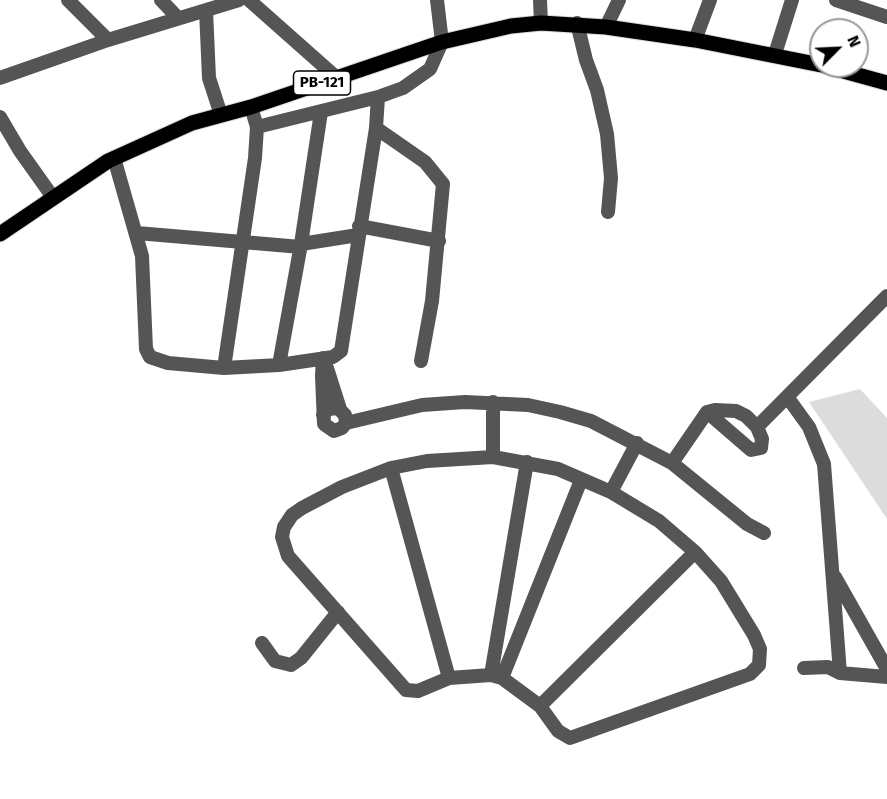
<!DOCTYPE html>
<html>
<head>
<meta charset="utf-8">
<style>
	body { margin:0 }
	#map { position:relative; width:887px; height:799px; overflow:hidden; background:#fff; font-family:"Fira Sans",sans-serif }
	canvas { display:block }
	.north { position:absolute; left:809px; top:18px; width:60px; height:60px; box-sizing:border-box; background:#fff; border:2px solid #999; border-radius:50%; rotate:66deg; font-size:16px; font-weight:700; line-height:24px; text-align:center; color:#000 }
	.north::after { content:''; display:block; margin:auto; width:21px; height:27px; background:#000; clip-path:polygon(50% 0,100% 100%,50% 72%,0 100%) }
</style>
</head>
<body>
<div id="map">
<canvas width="887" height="799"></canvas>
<div class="north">N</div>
</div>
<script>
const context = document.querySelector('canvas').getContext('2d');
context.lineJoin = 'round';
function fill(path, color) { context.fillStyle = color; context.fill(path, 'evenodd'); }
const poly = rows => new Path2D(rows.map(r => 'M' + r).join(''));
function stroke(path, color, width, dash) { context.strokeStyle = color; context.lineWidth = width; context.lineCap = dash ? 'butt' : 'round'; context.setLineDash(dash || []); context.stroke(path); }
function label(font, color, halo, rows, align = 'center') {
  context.font = font + ' "Fira Sans",sans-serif'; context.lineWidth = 6; context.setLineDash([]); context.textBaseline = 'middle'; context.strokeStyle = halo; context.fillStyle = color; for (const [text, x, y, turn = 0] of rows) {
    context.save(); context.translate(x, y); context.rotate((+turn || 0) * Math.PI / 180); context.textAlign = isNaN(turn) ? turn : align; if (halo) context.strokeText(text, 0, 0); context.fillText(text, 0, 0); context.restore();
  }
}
const green = poly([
	[860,389,887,418,887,519,809,402]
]);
const minor = poly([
	[68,0,108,40],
	[161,0,178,18],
	[249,0,337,78],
	[540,0,541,23],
	[836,0,887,17],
	[206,10,209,78,221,115],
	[577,23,586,60,597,90,607,134,611,178,608,212],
	[606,27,619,0],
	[695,40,710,0],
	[775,54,792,0],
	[0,78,108,40,239,0],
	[0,117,20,151,52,196],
	[257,127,378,97],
	[376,128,425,162,443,184,432,301,421,361],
	[114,158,142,256,146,349,150,357,168,363,224,368,279,365,301,244,321,112],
	[359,226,439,241],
	[137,233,301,247],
	[301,244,358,235],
	[323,358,322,376,324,424,334,431,342,428,346,423,345,415,338,408,328,409,323,415],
	[279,365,333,357,341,351,376,128,378,97,403,88,430,69,442,42,437,0],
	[224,368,255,158,257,127,251,107],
	[327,368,340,409],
	[788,398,809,427,824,464,840,673,887,677],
	[493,402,493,457],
	[346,423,422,405,465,402,528,405,560,412,591,421,672,463,747,524,764,533],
	[757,427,887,296],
	[493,457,558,469,611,492,659,521,695,552,721,581,754,635,760,649,759,665,750,674,570,738,558,731,540,706,502,678,491,675,449,678,418,691,406,690,288,556,282,537,284,527,292,515,302,508,342,487,391,468,427,461,493,457],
	[672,463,707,412,715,410,736,411,746,416,757,427,762,439,761,448,751,450,707,412],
	[391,468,449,678],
	[611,492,637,443],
	[835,577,887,669],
	[262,643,275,661,291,665,301,658,338,612],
	[804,668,828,667,840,673],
	[491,675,527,462],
	[502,678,581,480],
	[540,706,695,552]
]);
const major = poly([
	[825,66,887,83],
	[0,234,108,161,192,123,251,107,442,42,511,26,541,23,606,27,695,40,821,65]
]);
const shields = [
	[322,83,57]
];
const shieldNames = [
	["PB-121",322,83]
];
fill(green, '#dcdcdc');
stroke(major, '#dbdbdb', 17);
stroke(minor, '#555', 14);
stroke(major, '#000', 15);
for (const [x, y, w] of shields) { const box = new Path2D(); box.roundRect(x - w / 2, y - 12, w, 24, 4.5); context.fillStyle = '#fff'; context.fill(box); stroke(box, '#000', 1.5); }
label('bold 15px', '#000', null, shieldNames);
</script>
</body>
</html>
